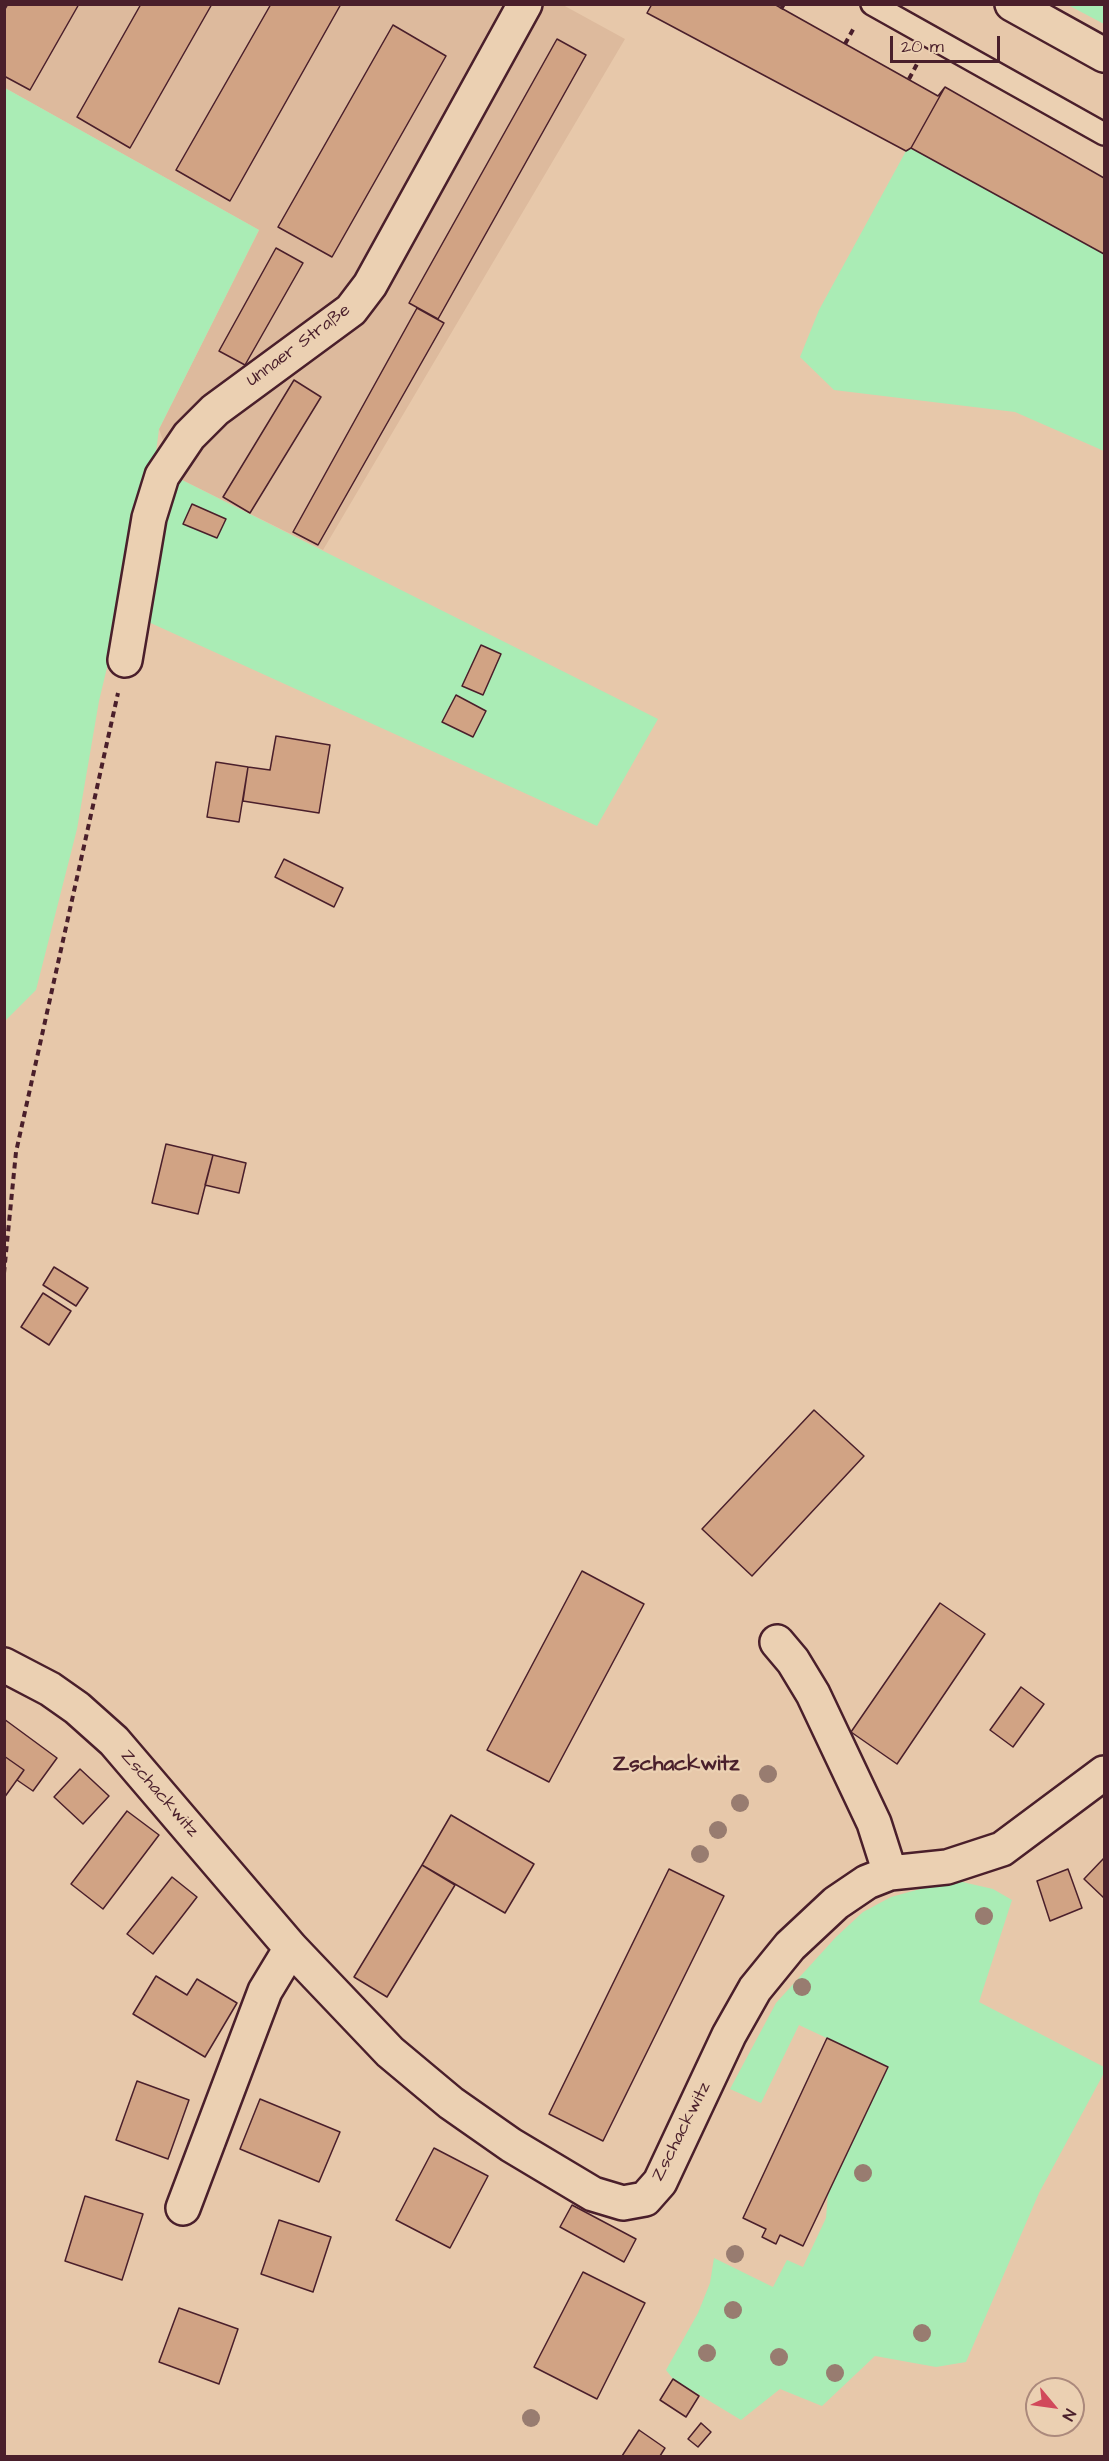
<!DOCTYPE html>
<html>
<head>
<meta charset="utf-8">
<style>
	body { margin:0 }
	#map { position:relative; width:1109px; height:2461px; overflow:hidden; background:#e7c8aa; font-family:"Architects Daughter",sans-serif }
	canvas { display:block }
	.frame { position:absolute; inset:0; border:6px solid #4a1f2b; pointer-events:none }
	.north { position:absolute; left:1025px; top:2377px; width:60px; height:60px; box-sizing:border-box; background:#ebd0b2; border:2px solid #ab897c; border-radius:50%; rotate:119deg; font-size:16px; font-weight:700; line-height:24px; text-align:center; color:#4a1f2b }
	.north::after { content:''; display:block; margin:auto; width:21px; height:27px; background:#d1495b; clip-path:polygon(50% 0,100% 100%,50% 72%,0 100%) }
	.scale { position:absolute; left:890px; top:36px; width:110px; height:27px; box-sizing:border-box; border:3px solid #4a1f2b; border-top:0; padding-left:8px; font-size:18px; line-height:21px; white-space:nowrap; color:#4a1f2b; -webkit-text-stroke:4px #ebd0b2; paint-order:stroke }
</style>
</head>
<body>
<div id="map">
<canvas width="1109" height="2461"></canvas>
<div class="frame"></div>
<div class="north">N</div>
<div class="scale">20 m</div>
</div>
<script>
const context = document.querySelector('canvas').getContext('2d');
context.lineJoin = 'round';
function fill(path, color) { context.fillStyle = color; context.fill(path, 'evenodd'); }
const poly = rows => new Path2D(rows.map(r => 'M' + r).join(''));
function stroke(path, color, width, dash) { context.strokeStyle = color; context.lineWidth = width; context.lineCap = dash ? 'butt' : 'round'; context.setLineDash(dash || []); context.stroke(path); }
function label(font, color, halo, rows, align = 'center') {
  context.font = font + ' "Architects Daughter",sans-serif'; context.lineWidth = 5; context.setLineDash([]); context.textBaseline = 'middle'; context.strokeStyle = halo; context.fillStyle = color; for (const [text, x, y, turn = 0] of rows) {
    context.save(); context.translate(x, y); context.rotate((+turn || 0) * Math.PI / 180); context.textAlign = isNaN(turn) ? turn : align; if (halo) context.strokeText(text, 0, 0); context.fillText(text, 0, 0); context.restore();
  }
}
const built = poly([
	[5,5,563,5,625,39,323,550,176,477,159,429,259,230,5,88]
]);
const green = poly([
	[1068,5,1104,5,1104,24],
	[5,88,259,230,159,429,153,475,99,701,77,829,36,990,5,1021],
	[911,148,1104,254,1104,451,1015,412,834,390,800,357,819,310,906,151],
	[176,477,658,719,597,826,144,620],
	[958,1881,993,1889,1012,1900,979,2002,1104,2067,1104,2073,1039,2193,966,2362,936,2367,875,2356,822,2406,780,2389,741,2420,673,2379,666,2370,698,2313,710,2283,714,2258,773,2287,787,2260,803,2267,826,2218,828,2194,888,2067,799,2025,761,2103,730,2089,776,2003,836,1937,863,1912,891,1897,931,1886]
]);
const building = poly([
	[8,4,79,4,30,90,4,76,4,11,8,4],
	[141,4,212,4,130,148,77,117,141,4],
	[271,4,341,4,230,201,176,170,271,4],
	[652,4,774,4,938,96,945,87,911,148,906,151,647,13,652,4],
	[393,25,446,56,332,257,278,227,393,25],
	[557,39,586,55,438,319,409,303,557,39],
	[945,87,1104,178,1104,254,911,148,945,87],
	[276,248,303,263,245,365,219,351,276,248],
	[417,308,444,323,318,545,293,532,417,308],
	[294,380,321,397,250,513,223,497,294,380],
	[192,504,226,519,217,538,183,524,192,504],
	[481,645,501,654,483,695,462,686,481,645],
	[456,695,486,711,473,737,442,722,456,695],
	[276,736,330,745,319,813,243,801,248,767,270,770,276,736],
	[216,762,248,767,239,822,207,817,216,762],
	[284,859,343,888,334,907,275,877,284,859],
	[166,1144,213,1155,198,1214,152,1203,166,1144],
	[213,1155,246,1163,239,1193,205,1185,213,1155],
	[54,1267,88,1288,76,1306,43,1285,54,1267],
	[43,1293,71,1311,49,1345,21,1327,43,1293],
	[814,1410,864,1456,752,1576,702,1529,814,1410],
	[582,1571,644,1604,549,1782,487,1750,582,1571],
	[940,1603,985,1634,897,1764,851,1732,940,1603],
	[1021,1687,1044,1704,1013,1747,990,1730,1021,1687],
	[4,1719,57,1758,33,1791,17,1780,24,1770,4,1756,4,1719],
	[4,1756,24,1770,4,1798,4,1756],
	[80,1769,109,1796,83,1824,54,1797,80,1769],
	[127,1811,159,1835,103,1909,71,1884,127,1811],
	[451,1815,534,1864,505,1913,422,1865,451,1815],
	[1104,1858,1104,1898,1084,1879,1104,1858],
	[422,1865,455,1885,387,1997,354,1977,422,1865],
	[669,1869,724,1896,603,2141,549,2114,669,1869],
	[1068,1869,1082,1908,1050,1921,1037,1881,1068,1869],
	[172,1877,197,1897,153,1954,127,1934,172,1877],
	[156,1976,187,1995,197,1979,237,2003,205,2057,133,2014,156,1976],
	[827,2038,888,2067,803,2246,780,2235,776,2244,762,2237,766,2229,743,2218,827,2038],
	[137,2081,189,2100,168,2159,116,2140,137,2081],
	[260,2099,340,2132,319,2182,240,2149,260,2099],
	[434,2148,488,2176,450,2248,396,2220,434,2148],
	[85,2196,143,2214,122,2280,65,2261,85,2196],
	[572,2205,636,2239,624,2262,560,2227,572,2205],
	[279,2220,331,2237,313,2292,261,2274,279,2220],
	[583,2272,645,2303,597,2399,534,2367,583,2272],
	[179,2308,238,2329,219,2384,159,2362,179,2308],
	[673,2379,699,2396,686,2417,660,2400,673,2379],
	[701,2423,711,2432,698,2447,688,2439,701,2423],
	[639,2430,665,2448,660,2456,622,2456,639,2430]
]);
const path = poly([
	[781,9,784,4],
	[845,44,855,26],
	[909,79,917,64],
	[1104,178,1104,177],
	[4,1273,16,1152,118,693]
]);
const service = poly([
	[872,4,1104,134]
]);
const minor = poly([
	[1012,4,1104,55],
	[125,660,149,518,162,476,189,436,215,410,351,310,370,285,525,4],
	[777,1642,793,1661,813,1694,874,1823,890,1873],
	[4,1665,50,1689,77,1708,114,1741,291,1948,390,2052,451,2103,511,2145,593,2194,623,2203,645,2199,660,2182,729,2035,755,1989,790,1946,836,1903,867,1882,890,1873,947,1867,1002,1849,1104,1773],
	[183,2208,265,1991,291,1948]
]);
const trees = [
	[768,1774],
	[740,1803],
	[718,1830],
	[700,1854],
	[984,1916],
	[802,1987],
	[863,2173],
	[735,2254],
	[733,2310],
	[922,2333],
	[707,2353],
	[779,2357],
	[835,2373],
	[531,2418]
];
const streetNames = [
	["Unnaer Straße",299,346,-37],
	["Zschackwitz",159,1794,49],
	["Zschackwitz",682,2132,-63]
];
const quarterNames = [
	["Zschackwitz",676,1766]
];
fill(built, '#ddba9d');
fill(green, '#aaecb5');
fill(building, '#d1a384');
stroke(building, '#4a1f2b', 1.5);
stroke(service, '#4a1f2b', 26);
stroke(minor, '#4a1f2b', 38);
stroke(path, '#4a1f2b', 4, [6, 4.5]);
stroke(service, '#ebd0b2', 21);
stroke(minor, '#ebd0b2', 33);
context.fillStyle = '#987c70';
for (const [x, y] of trees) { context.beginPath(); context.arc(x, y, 9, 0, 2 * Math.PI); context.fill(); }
label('18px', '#4a1f2b', '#ebd0b2', streetNames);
label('bold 21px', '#4a1f2b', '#ebd0b2', quarterNames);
</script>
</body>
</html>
